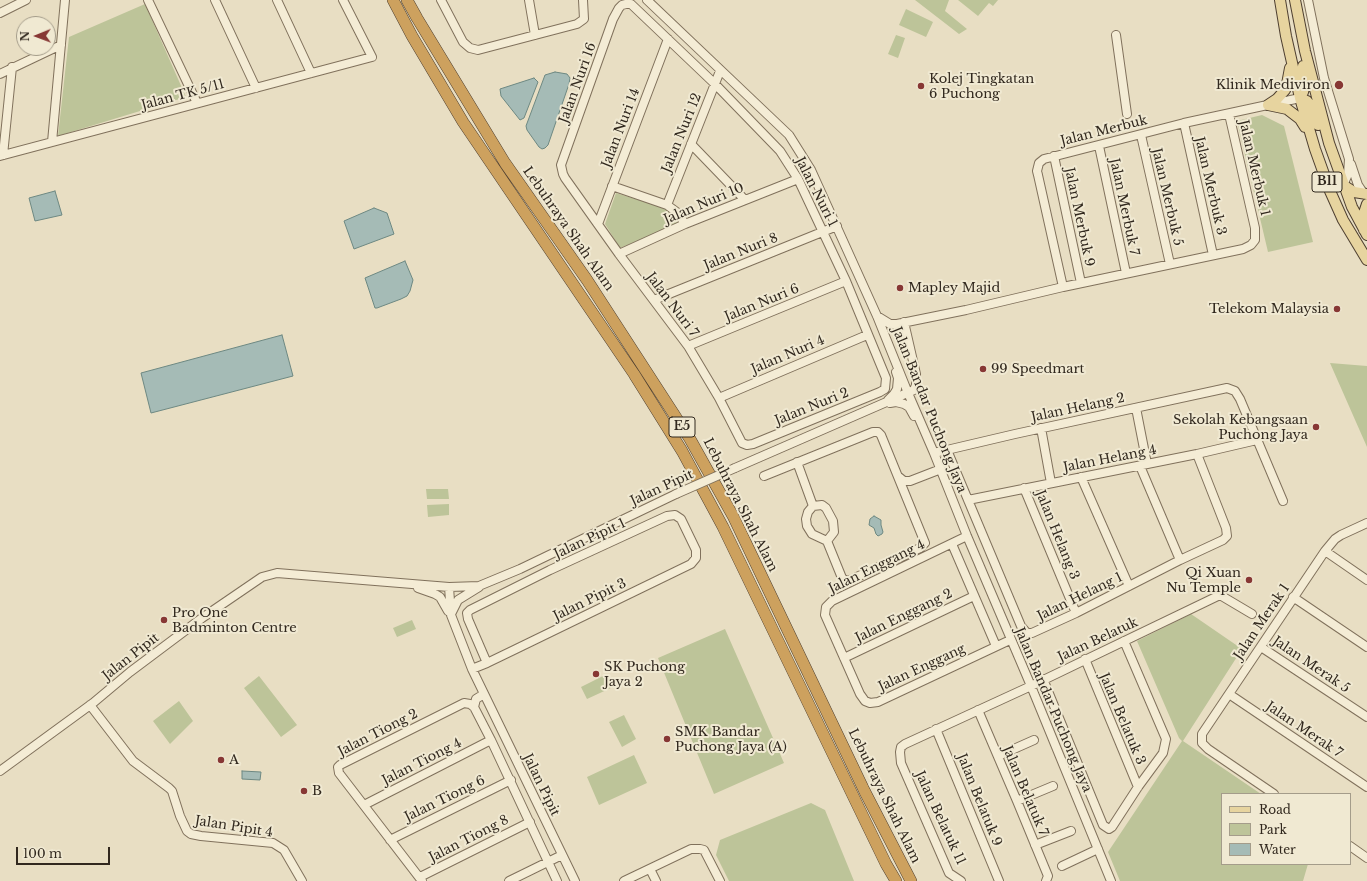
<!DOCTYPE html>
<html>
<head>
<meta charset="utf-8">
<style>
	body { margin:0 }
	#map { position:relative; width:1367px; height:881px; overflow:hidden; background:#e8dec3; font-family:"Libre Baskerville",serif }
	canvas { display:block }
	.legend { position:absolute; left:1221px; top:793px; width:130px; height:72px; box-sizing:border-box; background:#f0e9d2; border:1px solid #a49c8a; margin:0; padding:5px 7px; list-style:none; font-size:12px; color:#31281e }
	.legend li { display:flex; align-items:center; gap:8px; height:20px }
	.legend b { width:20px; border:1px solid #a49c8a }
	.north { position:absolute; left:16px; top:16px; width:40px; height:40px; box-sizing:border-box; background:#f0e9d2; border:1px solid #a49c8a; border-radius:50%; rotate:269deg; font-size:11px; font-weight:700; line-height:16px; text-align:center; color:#31281e }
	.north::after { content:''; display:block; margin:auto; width:14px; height:18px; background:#873734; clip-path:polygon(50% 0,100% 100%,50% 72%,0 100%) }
	.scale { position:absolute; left:16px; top:847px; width:94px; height:18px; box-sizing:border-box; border:2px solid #31281e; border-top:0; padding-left:5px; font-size:12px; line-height:14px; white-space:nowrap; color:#31281e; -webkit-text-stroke:3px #f0e9d2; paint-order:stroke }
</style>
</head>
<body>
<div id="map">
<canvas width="1367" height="881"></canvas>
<ul class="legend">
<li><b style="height:5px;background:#e7d49f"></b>Road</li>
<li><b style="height:11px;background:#bdc499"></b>Park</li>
<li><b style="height:11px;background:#a5bbb6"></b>Water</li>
</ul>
<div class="north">N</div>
<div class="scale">100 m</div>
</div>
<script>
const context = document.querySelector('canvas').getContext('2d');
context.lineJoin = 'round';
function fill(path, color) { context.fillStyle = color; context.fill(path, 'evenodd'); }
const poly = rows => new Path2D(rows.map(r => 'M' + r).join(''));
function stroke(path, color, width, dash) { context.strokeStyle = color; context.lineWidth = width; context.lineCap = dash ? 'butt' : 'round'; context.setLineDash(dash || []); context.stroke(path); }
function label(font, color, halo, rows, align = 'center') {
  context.font = font + ' "Libre Baskerville",serif'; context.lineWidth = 4; context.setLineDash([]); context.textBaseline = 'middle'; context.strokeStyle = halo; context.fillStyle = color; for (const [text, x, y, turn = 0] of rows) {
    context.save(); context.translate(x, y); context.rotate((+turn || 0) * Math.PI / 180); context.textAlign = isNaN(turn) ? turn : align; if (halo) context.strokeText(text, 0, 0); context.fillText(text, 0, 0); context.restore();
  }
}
const green = poly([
	[915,0,949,0,945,11,967,29,959,34],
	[958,0,998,0,993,6,989,3,978,16],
	[145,4,186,97,58,136,69,37],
	[906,9,933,22,926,37,899,25],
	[896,35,905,38,898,58,888,54],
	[1262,115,1284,126,1313,242,1268,252,1237,121],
	[616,193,668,209,680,224,620,248,605,224],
	[1330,363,1367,366,1367,447],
	[426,489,448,489,449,499,427,499],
	[449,504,449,515,428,517,427,505],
	[1191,614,1242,649,1183,741,1261,794,1222,794,1222,864,1308,864,1303,881,1120,881,1108,852,1182,741,1179,738,1137,641],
	[412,620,416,629,397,637,393,628],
	[725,629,784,763,714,794,658,658],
	[607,674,613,687,587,699,581,687],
	[259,676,297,725,281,737,244,688],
	[179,701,193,721,170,744,153,721],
	[624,715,636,739,622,747,609,722],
	[634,755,647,783,599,805,587,777],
	[811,803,825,810,854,881,729,881,716,855,720,840]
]);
const water = poly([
	[555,72,567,74,570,78,569,84,548,145,545,148,542,149,539,147,527,130,526,126,545,75,555,72],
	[534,78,538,82,524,118,520,120,501,96,500,89,534,78],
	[55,191,62,215,35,221,29,198,55,191],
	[374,208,387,213,394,234,354,249,344,221,374,208],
	[405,261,413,280,410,291,407,296,401,299,377,308,375,308,365,278,405,261],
	[282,335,293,376,151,413,141,373,282,335],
	[874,516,881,520,881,525,883,532,882,534,878,536,876,534,874,528,869,525,870,519,874,516],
	[242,771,261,772,260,780,242,779,242,771]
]);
const minor = poly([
	[148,0,197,103],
	[215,0,256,88],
	[277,0,311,73],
	[441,0,463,42,470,48,478,50,577,24,584,19,583,0],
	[529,0,535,35],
	[647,0,789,135,811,170,877,316,908,393,934,453,967,536,1031,686,1111,881],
	[1308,0,1324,78,1349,159,1348,174,1343,185],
	[626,4,631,4,715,84,780,151,798,179,846,281,886,378,885,389,880,392,753,444,747,445,742,443,719,398,688,346,619,254,565,178,563,174,561,165,613,19,619,8,622,5,626,4],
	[0,13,26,0],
	[1116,35,1127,114],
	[0,74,61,45],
	[1184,123,1213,255],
	[1141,135,1170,264],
	[52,142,65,0],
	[691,144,745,200],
	[1099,146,1126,273],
	[3,155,12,67],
	[0,156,372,57,343,0],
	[1054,156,1081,283],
	[1351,164,1358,185,1364,194],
	[612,186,667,205,678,213,685,224],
	[667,205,720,71],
	[598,224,668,39],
	[619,254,685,224,798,179],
	[1063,287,1243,249,1251,245,1255,240,1255,228,1229,114],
	[654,300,837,226],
	[877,316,890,324,897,324,966,310,1063,287,1038,175,1037,171,1039,163,1044,159,1184,123,1300,98],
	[688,346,846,281],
	[719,398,867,335],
	[888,400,894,394,897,389,898,378,896,372],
	[890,403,896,402,904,404,909,407,914,416],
	[1136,408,1147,464],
	[1041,428,1051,483],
	[947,450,1021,626,1027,633,1032,633,1076,613,1180,560,1223,540,1227,536,1226,528,1197,454],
	[934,453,1015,434,1227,388,1235,391,1240,399,1283,501],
	[797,462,813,506],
	[1140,466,1180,560],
	[735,468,914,390,916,385,916,374,904,322],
	[764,476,873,432,878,432,881,435,925,543,920,548,848,581,845,580,842,578,827,541,812,534,807,526,806,519,808,512,813,506,822,505,826,508,833,521,834,532,827,541],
	[899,477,904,481,910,481,941,469],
	[1081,477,1129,586],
	[1024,488,1076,613],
	[968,500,1197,454,1257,440],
	[967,536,832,601,826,607,825,615,860,694,865,701,870,703,878,702,1010,640],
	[952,544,996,646],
	[1325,551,1367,580],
	[449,587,451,615,472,669,575,881],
	[418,588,435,594,440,597,448,611],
	[1293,597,1367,647],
	[451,614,458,600,479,587],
	[1261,647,1367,717],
	[844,658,974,596],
	[1085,659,1138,787],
	[472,669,487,663,516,649,691,564,696,558,696,550,681,519,675,515,667,516,550,570,470,610,467,613,468,619,487,663],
	[1043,679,1103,825,1109,829,1112,827,1138,787,1163,753,1166,739,1124,641],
	[1229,694,1367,787],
	[90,705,133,761,169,788,172,791,180,816,187,831,191,834,201,836,273,843,284,850,302,881],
	[474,707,476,699,484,694],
	[978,710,1017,801,1048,876,1046,881],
	[936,729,999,881],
	[998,756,1034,740],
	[0,771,93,703,130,672,202,618,262,577,277,573,449,587,479,586,520,569,676,494],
	[1274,794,1208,749,1202,743,1202,734,1325,551,1335,539,1341,535,1367,523],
	[1017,801,1053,786],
	[364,805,491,740],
	[390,840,511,780],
	[1035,845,1071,831],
	[1350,846,1367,858],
	[1062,866,1098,849],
	[650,869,656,881],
	[420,877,530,822],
	[422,881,339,773,338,767,340,765,464,703,470,704,474,707,491,740,557,881],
	[509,881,562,855],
	[624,881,691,849,700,849,704,850,720,881],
	[961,881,949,873,901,763,900,752,901,747,905,744,1031,686,1220,595,1252,614]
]);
const major = poly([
	[1280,0,1286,36,1300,98,1315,149,1330,191,1343,220,1367,260],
	[1295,0,1305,51,1329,143,1352,207,1367,235],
	[1300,98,1307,101,1311,106,1318,125],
	[1300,98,1303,92,1305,84,1303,66],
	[1268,105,1287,109,1300,119,1305,127],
	[1268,105,1277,99,1285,90,1287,84,1290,68],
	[1343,185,1354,192,1367,194],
	[1364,230,1364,213,1367,204]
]);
const highway = poly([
	[393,0,412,36,463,122,634,374,682,451,723,527,886,864,896,881],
	[407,0,417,18,505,163,587,280,690,439,733,516,865,792,911,881]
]);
const minorBridge = poly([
	[676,494,735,468]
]);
const markers = [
	[1339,85,5,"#873734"],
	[921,86,4,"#873734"],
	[900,288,4,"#873734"],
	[1337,309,4,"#873734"],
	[983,369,4,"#873734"],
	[1316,427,4,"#873734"],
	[1249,580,4,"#873734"],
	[164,620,4,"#873734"],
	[596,674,4,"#873734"],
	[667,739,4,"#873734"],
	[221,760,4,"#873734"],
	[304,791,4,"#873734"]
];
const shields = [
	[1327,182,30],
	[682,427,26]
];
const shieldNames = [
	["B11",1327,182],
	["E5",682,427]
];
const poiNames = [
	["Kolej Tingkatan",929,79],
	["6 Puchong",929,94],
	["Klinik Mediviron",1330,85,"right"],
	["Mapley Majid",908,288],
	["Telekom Malaysia",1329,309,"right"],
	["99 Speedmart",991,369],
	["Sekolah Kebangsaan",1308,420,"right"],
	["Puchong Jaya",1308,435,"right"],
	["Qi Xuan",1241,573,"right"],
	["Nu Temple",1241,588,"right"],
	["Pro One",172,613],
	["Badminton Centre",172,628],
	["SK Puchong",604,667],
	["Jaya 2",604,682],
	["SMK Bandar",675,732],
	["Puchong Jaya (A)",675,747],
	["A",229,760],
	["B",312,791]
];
const streetNames = [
	["Jalan Nuri 16",578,83,-70],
	["Jalan TK 5/11",183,95,-15],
	["Jalan Nuri 14",621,128,-69],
	["Jalan Merbuk",1104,131,-14],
	["Jalan Nuri 12",682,133,-68],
	["Jalan Merbuk 1",1254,168,77],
	["Jalan Merbuk 3",1210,186,77],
	["Jalan Nuri 1",816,192,63],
	["Jalan Merbuk 5",1167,197,77],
	["Jalan Nuri 10",704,204,-23],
	["Jalan Merbuk 7",1124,207,78],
	["Jalan Merbuk 9",1079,217,78],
	["Lebuhraya Shah Alam",568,229,55],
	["Jalan Nuri 8",741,252,-22],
	["Jalan Nuri 6",762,303,-22],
	["Jalan Nuri 7",672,305,53],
	["Jalan Nuri 4",788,355,-23],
	["Jalan Nuri 2",812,407,-22],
	["Jalan Helang 2",1078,408,-12],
	["Jalan Bandar Puchong Jaya",929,410,68],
	["Jalan Helang 4",1110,459,-11],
	["Jalan Pipit",662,488,-25],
	["Lebuhraya Shah Alam",740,505,63],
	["Jalan Helang 3",1057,535,68],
	["Jalan Pipit 1",590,539,-25],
	["Jalan Enggang 4",877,567,-26],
	["Jalan Helang 1",1080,597,-26],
	["Jalan Pipit 3",590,600,-26],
	["Jalan Enggang 2",904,616,-26],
	["Jalan Merak 1",1262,622,-56],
	["Jalan Belatuk",1098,640,-25],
	["Jalan Pipit",131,657,-38],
	["Jalan Merak 5",1311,665,34],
	["Jalan Enggang",922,668,-25],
	["Jalan Bandar Puchong Jaya",1053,710,67],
	["Jalan Belatuk 3",1122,719,67],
	["Jalan Merak 7",1304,730,34],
	["Jalan Tiong 2",378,733,-27],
	["Jalan Tiong 4",422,762,-27],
	["Jalan Pipit",541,785,64],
	["Jalan Belatuk 7",1025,791,67],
	["Lebuhraya Shah Alam",884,796,64],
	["Jalan Tiong 6",445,799,-26],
	["Jalan Belatuk 9",979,800,68],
	["Jalan Belatuk 11",940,818,65],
	["Jalan Pipit 4",234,827,9],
	["Jalan Tiong 8",469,839,-27]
];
fill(green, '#bdc499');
fill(water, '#a5bbb6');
stroke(water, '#6d8882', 1);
stroke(minor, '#80715c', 10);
stroke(major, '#4e3f30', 12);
stroke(highway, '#4e3f30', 12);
stroke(minor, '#f4ecd5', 8);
stroke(major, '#e7d49f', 10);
stroke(highway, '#cda15e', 11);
stroke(minorBridge, '#80715c', 10, []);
stroke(minorBridge, '#f4ecd5', 8);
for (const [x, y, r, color] of markers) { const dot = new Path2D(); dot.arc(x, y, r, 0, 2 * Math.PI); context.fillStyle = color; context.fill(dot); stroke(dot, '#f0e9d2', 1.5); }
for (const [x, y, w] of shields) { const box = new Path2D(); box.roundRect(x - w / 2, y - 10, w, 20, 3); context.fillStyle = '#f0e9d2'; context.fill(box); stroke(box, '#31281e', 1); }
label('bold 12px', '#31281e', null, shieldNames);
label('13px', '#31281e', '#f0e9d2', poiNames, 'left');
label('13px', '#31281e', '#f0e9d2', streetNames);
</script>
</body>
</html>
